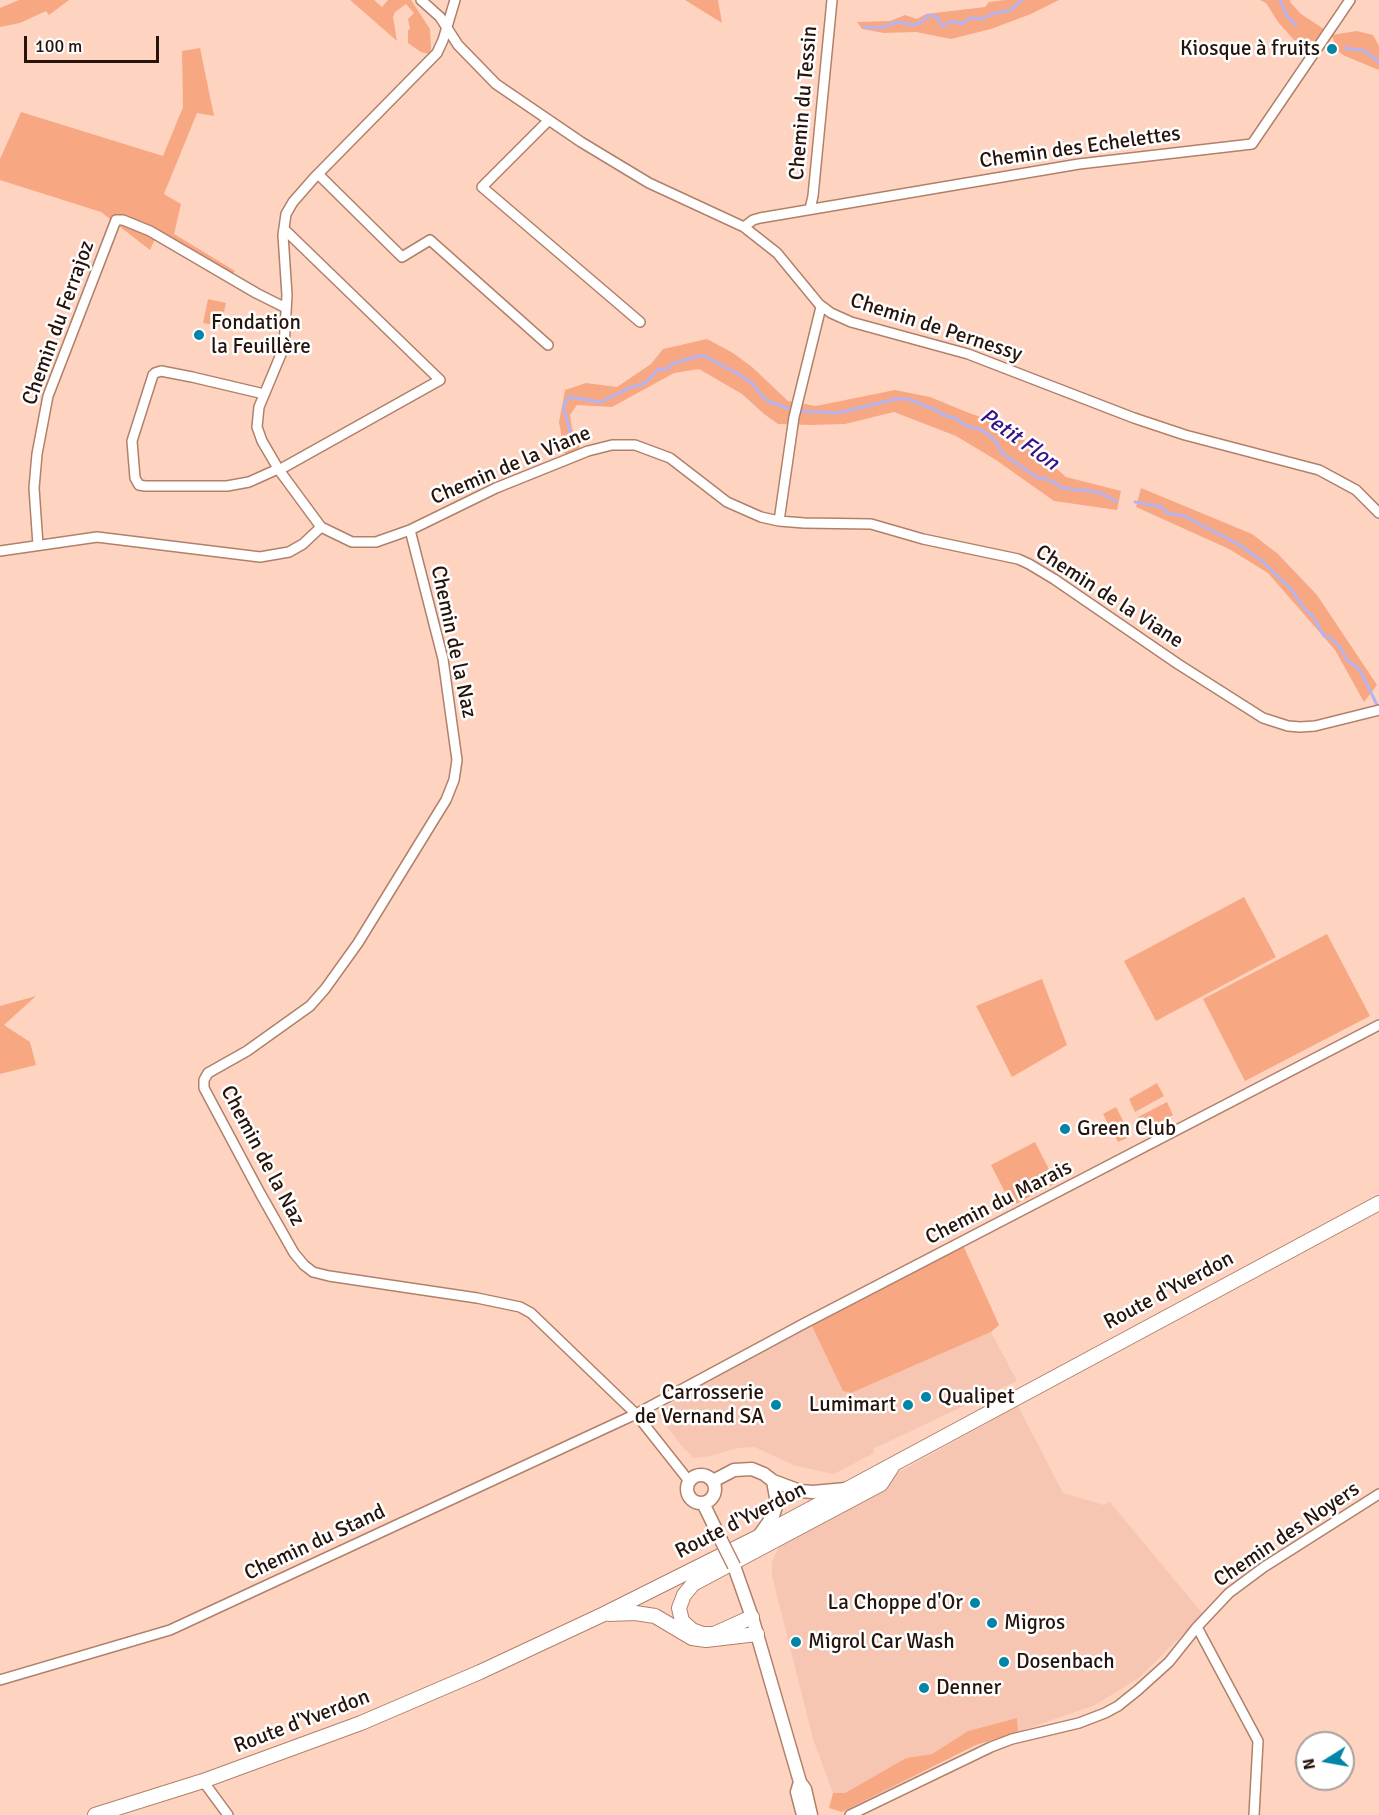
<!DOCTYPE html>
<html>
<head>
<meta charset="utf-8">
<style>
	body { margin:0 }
	#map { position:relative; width:1379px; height:1815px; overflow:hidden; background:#fed4c1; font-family:Signika,sans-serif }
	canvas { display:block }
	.north { position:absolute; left:1295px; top:1731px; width:60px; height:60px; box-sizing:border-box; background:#fff; border:2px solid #a8a19e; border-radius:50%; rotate:259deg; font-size:16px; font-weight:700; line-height:24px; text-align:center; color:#26140c }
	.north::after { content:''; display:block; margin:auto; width:21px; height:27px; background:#0084a7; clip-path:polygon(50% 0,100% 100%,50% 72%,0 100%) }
	.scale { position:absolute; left:24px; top:36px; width:135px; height:27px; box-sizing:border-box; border:3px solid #26140c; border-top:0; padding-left:8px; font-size:18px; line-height:21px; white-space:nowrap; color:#26140c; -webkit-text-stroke:4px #fff; paint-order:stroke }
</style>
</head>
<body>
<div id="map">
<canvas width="1379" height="1815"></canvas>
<div class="north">N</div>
<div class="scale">100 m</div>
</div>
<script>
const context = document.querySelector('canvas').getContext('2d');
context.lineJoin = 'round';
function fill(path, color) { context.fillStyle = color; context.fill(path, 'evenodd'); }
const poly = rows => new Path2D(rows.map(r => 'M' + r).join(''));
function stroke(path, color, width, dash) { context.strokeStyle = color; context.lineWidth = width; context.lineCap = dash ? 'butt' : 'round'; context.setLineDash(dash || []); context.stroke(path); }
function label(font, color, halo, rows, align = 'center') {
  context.font = font + ' Signika,sans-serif'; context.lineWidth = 5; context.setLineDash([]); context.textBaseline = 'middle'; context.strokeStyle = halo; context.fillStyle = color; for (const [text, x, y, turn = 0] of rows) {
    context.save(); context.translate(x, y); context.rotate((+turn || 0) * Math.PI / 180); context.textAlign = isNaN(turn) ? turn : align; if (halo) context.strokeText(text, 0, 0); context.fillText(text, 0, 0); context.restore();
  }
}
const built = poly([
	[811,1324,843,1390,851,1393,991,1332,1017,1381,873,1449,874,1453,834,1474,796,1466,754,1447,737,1448,711,1456,694,1458,684,1449,658,1415,679,1397,712,1377],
	[1018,1406,1063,1493,1104,1505,1110,1502,1203,1614,1139,1678,1095,1705,1018,1732,1017,1718,968,1731,932,1754,906,1758,845,1793,833,1793,813,1739,772,1576,772,1562,778,1549,786,1539,894,1475]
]);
const green = poly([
	[19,0,69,0,49,15,46,11,20,23,0,27,0,8],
	[350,0,374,0,382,7,388,0,411,0,430,29,431,49,429,54,421,52,408,43,408,30,410,29,408,19,414,13,406,4,395,12,393,17,397,41],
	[685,0,718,0,722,23],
	[1005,0,1059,0,1031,14,991,29,951,39,916,32,884,33,862,29,857,22,890,21,905,15,917,19,926,14,985,7,989,2],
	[1260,0,1290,0,1290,2,1301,14,1327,31,1320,41,1294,40,1278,22,1266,3],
	[1357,31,1373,35,1379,46,1379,70,1345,56,1337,51,1332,35],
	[200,48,214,116,197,113,164,194,181,204,174,234,235,271,228,281,155,239,150,250,101,212,0,180,0,159,21,112,163,156,183,107,182,51],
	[208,299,226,303,221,326,203,323],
	[707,339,733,353,752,367,788,401,816,406,895,390,930,397,969,413,1008,426,1066,477,1121,491,1117,510,1054,501,996,460,956,436,894,412,845,424,811,425,778,424,764,414,742,394,699,369,674,373,612,407,577,405,570,415,572,428,580,448,565,455,559,422,565,390,586,383,617,387,651,364,663,349],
	[1141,488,1252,534,1278,554,1317,595,1377,685,1364,702,1335,650,1268,573,1229,549,1136,507],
	[1244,897,1276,957,1156,1021,1124,961],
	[1327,934,1370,1016,1245,1081,1203,999],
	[1042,979,1067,1045,1012,1077,976,1006],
	[36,996,4,1025,30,1042,36,1065,0,1074,0,1006],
	[1157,1083,1164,1096,1135,1112,1129,1099],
	[1167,1102,1173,1115,1145,1130,1138,1117],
	[1116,1107,1131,1136,1118,1142,1103,1114],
	[1035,1142,1056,1183,1012,1206,991,1165],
	[963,1245,999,1325,991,1332,851,1393,843,1391,811,1324],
	[1017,1718,1018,1732,976,1745,842,1812,829,1808,833,1793,845,1793,906,1758,932,1754,968,1731]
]);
const stream = poly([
	[1280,0,1287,16,1296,25],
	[864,26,868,28,883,27,897,22,914,25,922,22,928,15,937,17,942,26,953,21,962,24,970,18,982,19,995,13,1011,10,1022,0],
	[1345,48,1365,51,1379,62],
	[798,411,838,413,896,399,908,399,938,411,943,415,955,418,966,426,982,430,995,440,1002,453,1036,477,1052,481,1062,488,1098,492,1116,501],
	[572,439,564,410,564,405,569,397,601,402,627,389,645,383,659,369,667,369,674,363,698,356,705,356,740,375,754,385,759,393,768,401,792,410],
	[1135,502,1162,507,1167,513,1184,516,1238,544,1261,560,1292,590,1303,607,1314,618,1324,636,1329,637,1339,646,1348,661,1357,667,1361,672,1377,705]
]);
const minor = poly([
	[421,0,440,17,458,45,496,84,581,142,649,183,744,227,777,253,819,304,831,313,851,322,968,354,1134,418,1185,435,1319,470,1356,490,1379,513],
	[455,0,443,40,437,53,314,178,293,202,286,214,283,235,287,295,284,347,259,407,257,427,262,441,279,470,321,527,352,542,376,542,410,530,496,488,588,451,612,445,635,445,670,458,727,502,761,517,779,521,804,523,871,524,923,539,1018,559,1029,564,1054,579,1178,664,1263,718,1288,726,1300,727,1315,726,1379,710],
	[549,120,482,187,640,322],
	[318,174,402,257,430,240,548,345],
	[810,209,813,196,832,0],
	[744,227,753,220,760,218,1079,164,1252,144,1350,0],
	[264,394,192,377,161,371,155,373,153,375,132,441,135,478,139,485,145,486,227,486,249,482,278,469],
	[279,470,440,380,284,229],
	[779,521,794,417,821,307],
	[410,530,443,659,457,760,454,780,446,800,358,943,325,989,310,1006,247,1051,208,1073,204,1080,204,1088,260,1193,294,1253,304,1265,313,1272,329,1276,477,1298,520,1307,531,1313,636,1414,689,1481],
	[38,545,34,488,37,454,48,396,116,220,123,220,150,231,256,293,286,308],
	[0,551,97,537,260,557,289,552,303,544,321,527],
	[1197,1627,1258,1741,1254,1815],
	[0,1680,170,1630,636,1414,805,1323,1379,1025],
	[203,1781,228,1815],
	[850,1815,991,1747,1012,1739,1079,1723,1105,1713,1118,1706,1138,1690,1169,1662,1197,1627,1229,1593,1264,1567,1379,1494]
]);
const tertiary = poly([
	'687 1489a14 14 0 1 1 28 0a14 14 0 1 1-28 0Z',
	[713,1481,734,1470,752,1469,764,1474,773,1481,800,1491,813,1492,846,1489],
	[703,1503,720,1538],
	[758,1537,773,1516,777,1503,773,1481],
	[734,1566,752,1617,800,1782,805,1789,811,1815],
	[800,1782,797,1792,803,1815]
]);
const secondary = poly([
	[609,1614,635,1613,655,1616,692,1638,706,1640,757,1634],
	[752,1617,714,1634,703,1634,692,1630,682,1621,679,1608,684,1595,693,1584,881,1484,892,1467],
	[95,1815,203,1781,361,1723,480,1672,604,1614,758,1537,1379,1203]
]);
const tertiaryBridge = poly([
	[720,1538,734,1566]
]);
const markers = [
	[1332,49,6,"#0084a7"],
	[199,335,6,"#0084a7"],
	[1065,1129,6,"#0084a7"],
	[926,1397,6,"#0084a7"],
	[776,1405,6,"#0084a7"],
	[908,1405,6,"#0084a7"],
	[975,1603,6,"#0084a7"],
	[992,1623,6,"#0084a7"],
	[796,1642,6,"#0084a7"],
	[1004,1662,6,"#0084a7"],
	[924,1688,6,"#0084a7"]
];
const poiNames = [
	["Kiosque à fruits",1320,49,"right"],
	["Fondation",211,323],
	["la Feuillère",211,347],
	["Green Club",1077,1129],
	["Carrosserie",764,1393,"right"],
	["de Vernand SA",764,1417,"right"],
	["Qualipet",938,1397],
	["Lumimart",896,1405,"right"],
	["La Choppe d'Or",963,1603,"right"],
	["Migros",1004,1623],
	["Migrol Car Wash",808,1642],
	["Dosenbach",1016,1662],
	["Denner",936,1688]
];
const streetNames = [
	["Chemin du Tessin",804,103,-85],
	["Chemin des Echelettes",1080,148,-8],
	["Chemin du Ferrajoz",59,323,-70],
	["Chemin de Pernessy",936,328,18],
	["Chemin de la Viane",511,466,-23],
	["Chemin de la Viane",1109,597,33],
	["Chemin de la Naz",453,642,78],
	["Chemin de la Naz",262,1156,62],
	["Chemin du Marais",999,1203,-27],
	["Route d'Yverdon",1169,1291,-28],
	["Route d'Yverdon",741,1521,-27],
	["Chemin des Noyers",1287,1535,-34],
	["Chemin du Stand",315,1543,-25],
	["Route d'Yverdon",302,1722,-21]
];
const waterNames = [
	["Petit Flon",1019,440,35]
];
fill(built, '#f6c6b2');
fill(green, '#f8a783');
stroke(stream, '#b5b4f0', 3);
stroke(minor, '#b0806a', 12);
stroke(tertiary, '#b0806a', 15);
stroke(secondary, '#b0806a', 16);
stroke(minor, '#fff', 9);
stroke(tertiary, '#fff', 12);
stroke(secondary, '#fff', 14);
stroke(tertiaryBridge, '#b0806a', 15, []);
stroke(tertiaryBridge, '#fff', 12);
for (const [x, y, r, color] of markers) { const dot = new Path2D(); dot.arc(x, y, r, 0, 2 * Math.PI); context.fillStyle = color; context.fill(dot); stroke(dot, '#fff', 2); }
label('21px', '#26140c', '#fff', poiNames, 'left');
label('21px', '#26140c', '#fff', streetNames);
label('italic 22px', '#331186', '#fff', waterNames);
</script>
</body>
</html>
